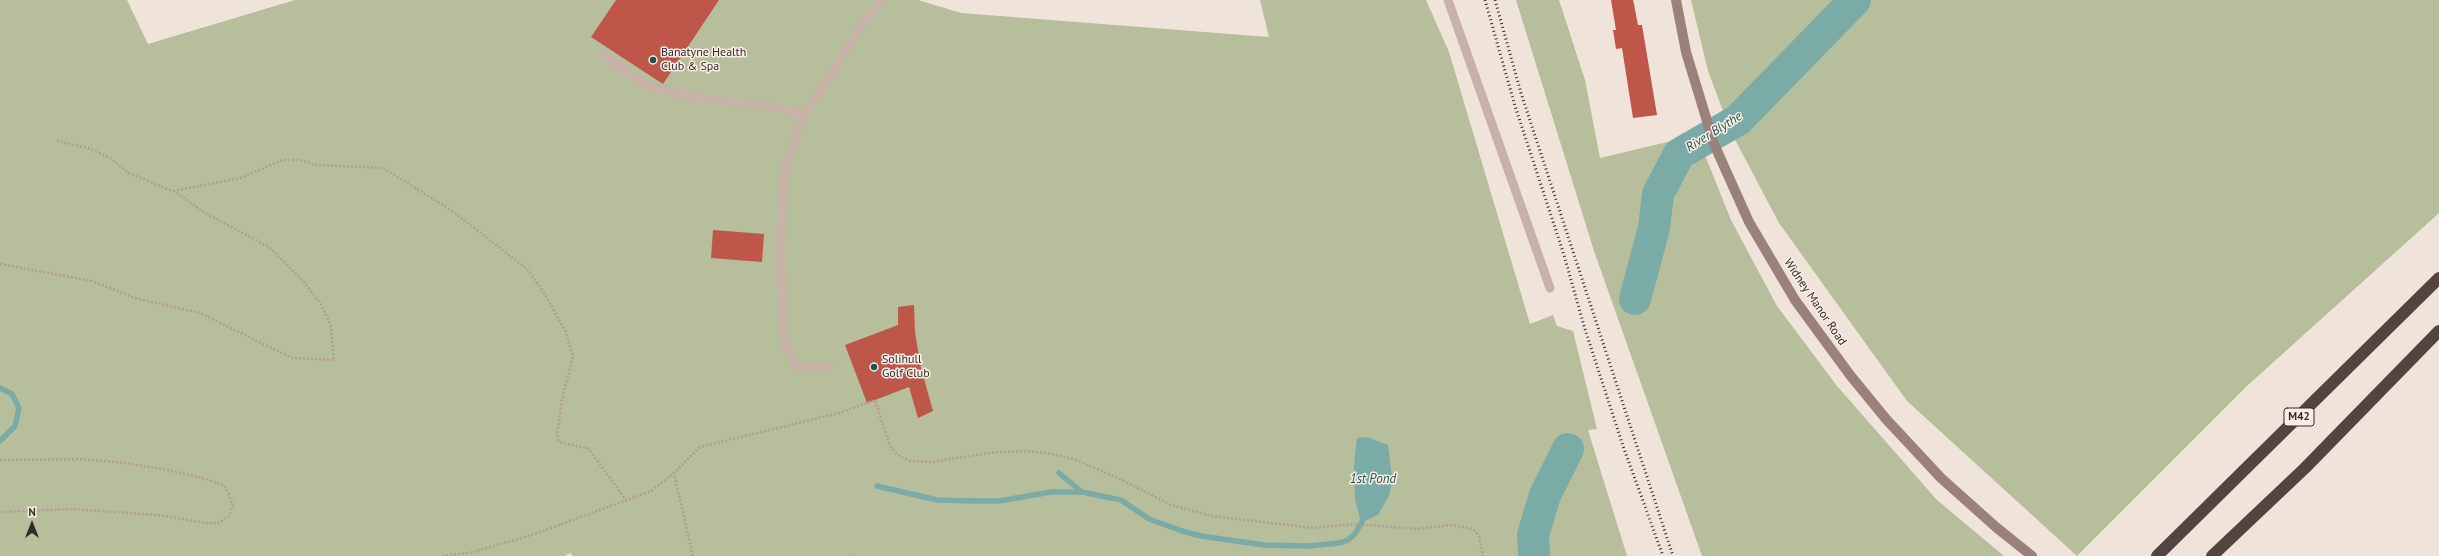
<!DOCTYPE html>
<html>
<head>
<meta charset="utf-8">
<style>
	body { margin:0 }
	#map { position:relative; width:2439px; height:556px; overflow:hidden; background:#f0e3da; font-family:"PT Sans",sans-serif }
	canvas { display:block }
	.north { position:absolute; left:12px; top:504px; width:40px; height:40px; -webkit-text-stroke:3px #f8eee6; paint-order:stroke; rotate:0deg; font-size:11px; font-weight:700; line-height:16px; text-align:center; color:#342a27 }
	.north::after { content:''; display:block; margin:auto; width:14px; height:18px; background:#342a27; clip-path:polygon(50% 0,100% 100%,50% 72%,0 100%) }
</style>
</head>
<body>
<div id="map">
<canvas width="2439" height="556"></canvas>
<div class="north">N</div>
</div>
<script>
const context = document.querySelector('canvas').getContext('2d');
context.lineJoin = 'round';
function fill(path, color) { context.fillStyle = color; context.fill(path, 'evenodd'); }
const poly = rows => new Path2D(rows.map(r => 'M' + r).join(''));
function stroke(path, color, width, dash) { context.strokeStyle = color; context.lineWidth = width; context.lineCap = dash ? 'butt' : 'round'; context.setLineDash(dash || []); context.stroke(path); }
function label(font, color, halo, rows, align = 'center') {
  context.font = font + ' "PT Sans",sans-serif'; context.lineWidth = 3; context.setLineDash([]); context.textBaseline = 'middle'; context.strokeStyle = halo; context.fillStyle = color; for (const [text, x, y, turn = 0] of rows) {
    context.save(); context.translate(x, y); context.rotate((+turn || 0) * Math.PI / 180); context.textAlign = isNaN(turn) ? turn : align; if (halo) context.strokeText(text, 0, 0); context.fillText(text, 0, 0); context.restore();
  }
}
const green = poly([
	[0,0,127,0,148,44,295,0,918,0,961,13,1269,37,1260,0,1426,0,1449,52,1530,324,1553,315,1557,326,1573,331,1597,429,1588,430,1627,556,573,556,570,553,565,556,0,556],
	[1516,0,1559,0,1585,80,1600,158,1697,135,1731,220,1777,306,1837,386,1937,500,2004,556,1702,556,1594,251],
	[1691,0,2439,0,2439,213,2248,385,2077,556,1907,401,1779,223,1731,132,1708,71]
]);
const water = poly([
	[1367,437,1388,445,1392,477,1390,493,1379,514,1365,521,1360,519,1355,499,1354,465,1357,438]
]);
const stream = poly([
	[0,388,12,394,19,408,15,426,0,441],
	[1059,473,1082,492],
	[877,486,937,500,976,501,999,501,1051,492,1082,492,1121,500,1149,519,1182,531,1201,536,1264,545,1309,546,1339,543,1348,540,1355,534,1363,520]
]);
const river = poly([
	[1635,299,1654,228,1658,194,1679,154,1738,120,1855,0],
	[1534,556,1533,535,1545,495,1568,449]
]);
const building = poly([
	[616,0,719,0,663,84,591,37],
	[1611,0,1633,0,1634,4,1638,25,1642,25,1657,115,1633,118,1622,48,1616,49,1613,30,1616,30],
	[713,230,764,234,762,262,711,258],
	[914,305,915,332,921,368,933,411,918,418,909,387,867,403,845,345,898,325,898,307]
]);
const path = poly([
	[173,191,240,178,283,160,300,160,316,165,383,168,451,210,527,269,543,291,566,332,573,357,562,399,557,435,559,442,589,449,626,500],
	[0,264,92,281,135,298,200,313,292,358,334,360,331,326,321,304,303,281,269,247,205,213,177,193,129,173,110,158,88,148,57,141],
	[0,460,78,459,118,462,167,470,203,478,225,486,233,505,229,516,219,523,205,523,158,515,72,509,0,512],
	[442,556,469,553,535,534,651,491,674,473],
	[693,556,674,473,700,447,839,413,875,400,890,446,898,455,909,461,930,462,997,452,1027,451,1053,454,1073,459,1118,478,1171,505,1212,516,1314,528,1356,524,1416,529,1451,525,1473,529,1479,536,1483,556],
	[850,556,855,556]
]);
const lane = poly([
	[1448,0,1550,288],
	[602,55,650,87,699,98,771,106,804,115,864,22,882,0],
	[804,115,784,172,780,253,784,340,797,367,832,367]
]);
const secondary = poly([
	[1676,0,1686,52,1714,144,1749,222,1795,300,1850,375,1886,419,1941,478,1997,528,2032,556]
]);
const highway = poly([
	[2157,556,2439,278],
	[2212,556,2305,468,2439,331]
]);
const rail = poly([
	[1485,0,1515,106,1564,255,1584,326,1623,446,1663,556],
	[1495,0,1521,93,1673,556]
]);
const markers = [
	[653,60,4,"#20534f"],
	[874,367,4,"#20534f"]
];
const shields = [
	[2299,417,30]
];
const shieldNames = [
	["M42",2299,417]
];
const poiNames = [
	["Banatyne Health",661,53],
	["Club & Spa",661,67],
	["Solihull",882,360],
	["Golf Club",882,374]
];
const streetNames = [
	["Widney Manor Road",1815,302,56]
];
const waterNames = [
	["River Blythe",1714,132,-32],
	["1st Pond",1373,479]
];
fill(green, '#b7be9b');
fill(water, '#7baba7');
stroke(stream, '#7baba7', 5.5);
stroke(river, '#7baba7', 32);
fill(building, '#be574a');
stroke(path, '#b39c92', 2.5, [2, 2]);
stroke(lane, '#c7b2a7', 9);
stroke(secondary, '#9a8179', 10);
stroke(highway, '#54433f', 12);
stroke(rail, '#342a27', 3, [1, 3]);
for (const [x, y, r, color] of markers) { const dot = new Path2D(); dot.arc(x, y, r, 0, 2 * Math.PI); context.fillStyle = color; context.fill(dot); stroke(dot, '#f8eee6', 1.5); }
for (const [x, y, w] of shields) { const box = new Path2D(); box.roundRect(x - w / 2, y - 9, w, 18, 3); context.fillStyle = '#f8eee6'; context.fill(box); stroke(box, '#342a27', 1); }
label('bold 11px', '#342a27', null, shieldNames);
label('12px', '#342a27', '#f8eee6', poiNames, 'left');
label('12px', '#342a27', '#f8eee6', streetNames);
label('italic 13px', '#20534f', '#f8eee6', waterNames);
</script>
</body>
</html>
